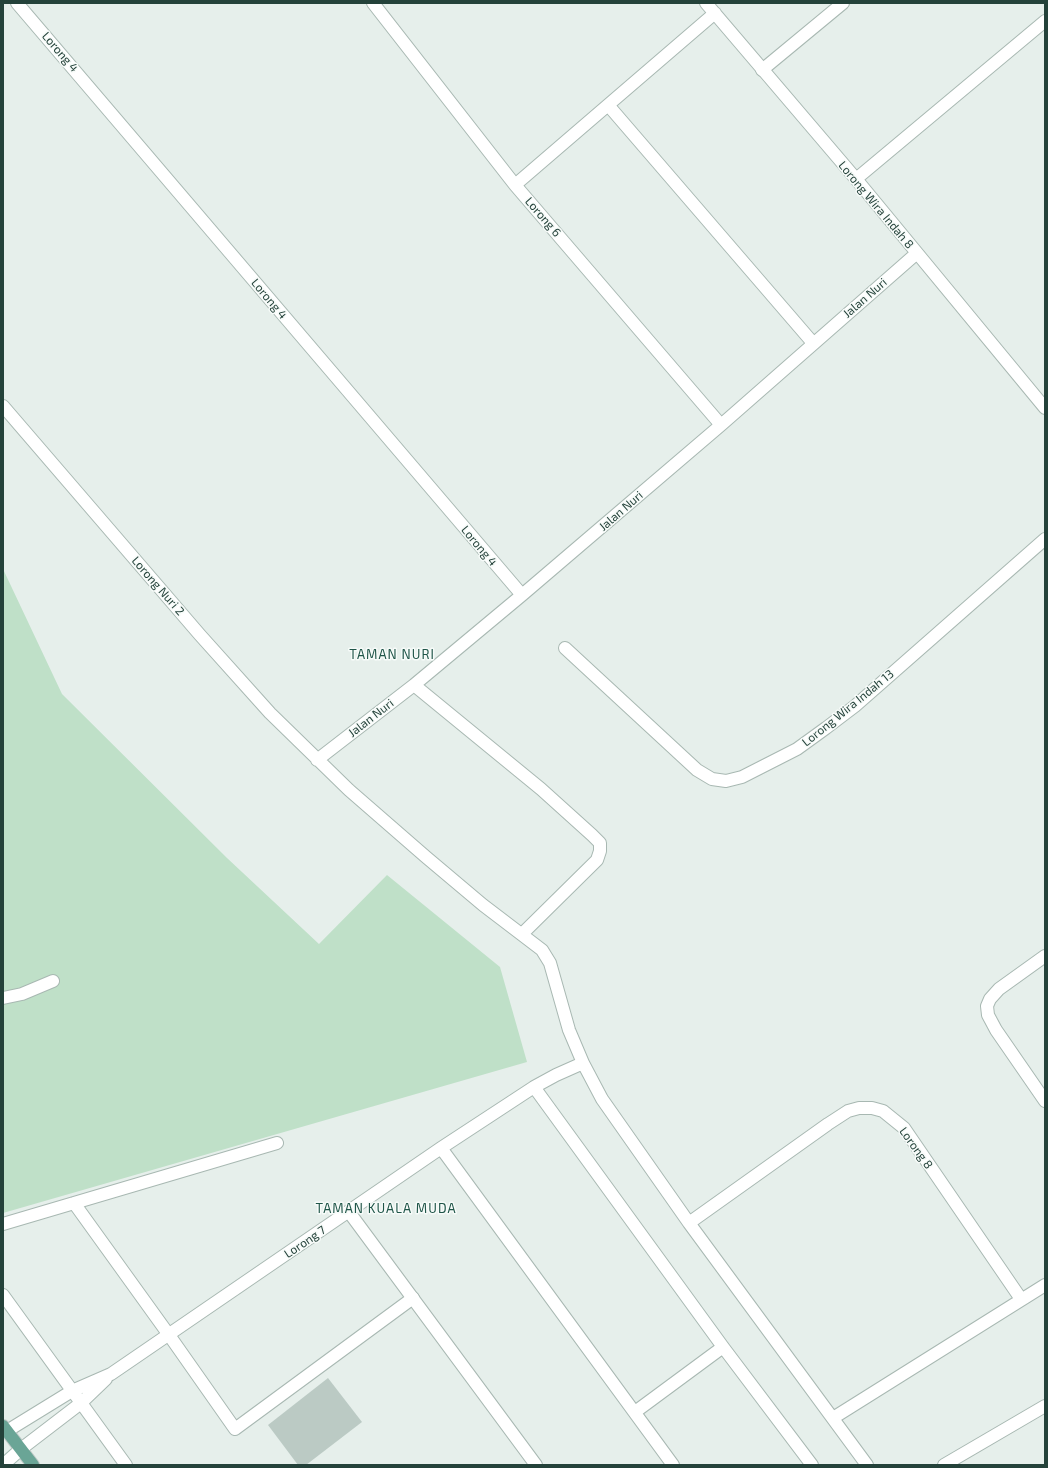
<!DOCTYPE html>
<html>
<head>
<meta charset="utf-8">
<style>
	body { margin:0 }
	#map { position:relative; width:1048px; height:1468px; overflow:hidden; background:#e6efeb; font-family:"Exo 2",sans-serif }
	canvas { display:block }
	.frame { position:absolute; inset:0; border:4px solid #24423a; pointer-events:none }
</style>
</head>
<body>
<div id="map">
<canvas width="1048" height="1468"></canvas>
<div class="frame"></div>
</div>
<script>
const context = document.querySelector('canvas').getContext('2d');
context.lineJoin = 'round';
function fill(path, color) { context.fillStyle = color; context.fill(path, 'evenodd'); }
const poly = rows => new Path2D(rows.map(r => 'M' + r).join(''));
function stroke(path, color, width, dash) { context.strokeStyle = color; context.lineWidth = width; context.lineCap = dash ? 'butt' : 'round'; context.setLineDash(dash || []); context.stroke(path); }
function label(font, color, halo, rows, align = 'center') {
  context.font = font + ' "Exo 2",sans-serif'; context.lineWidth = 3; context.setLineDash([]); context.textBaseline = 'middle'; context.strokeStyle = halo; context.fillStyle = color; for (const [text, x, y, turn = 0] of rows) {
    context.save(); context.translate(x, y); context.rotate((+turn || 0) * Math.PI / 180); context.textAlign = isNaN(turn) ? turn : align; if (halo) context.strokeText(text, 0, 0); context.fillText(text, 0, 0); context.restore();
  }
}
const green = poly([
	[3,569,62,694,227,858,319,944,387,875,500,967,527,1062,3,1213]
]);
const building = poly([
	[328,1378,362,1422,306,1465,298,1465,268,1425]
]);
const lane = poly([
	[762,70,843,3],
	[3,998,22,994,53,981],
	[74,1203,169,1335,235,1429,413,1298],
	[3,1224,277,1143]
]);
const street = poly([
	[17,3,522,595],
	[373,3,515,185,721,425],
	[706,3,856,179,1045,408],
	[608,105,813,343],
	[856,179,1045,21],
	[515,185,715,13],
	[3,406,200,635,270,713,349,790,426,857,483,905,542,950,550,963,569,1030,583,1063,602,1099,689,1223,867,1465],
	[565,648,697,770,712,779,726,781,742,777,797,749,826,728,855,706,1045,539],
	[414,685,541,789,592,835,600,843,600,851,597,860,522,934],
	[317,760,414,685,522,595,721,425,917,253],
	[1045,956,999,989,990,999,987,1006,988,1015,996,1030,1045,1101],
	[534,1087,723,1347,812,1465],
	[441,1148,673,1465],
	[349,1212,536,1465],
	[689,1223,828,1124,848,1111,859,1108,872,1108,883,1111,904,1128,1021,1299],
	[3,1295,126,1465],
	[635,1412,723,1347],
	[833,1418,1045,1285],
	[7,1431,72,1391,111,1374,441,1148,534,1087,556,1075,583,1063],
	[21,1449,81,1403,106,1379],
	[944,1465,1045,1406]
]);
const secondary = poly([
	[3,1465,21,1449]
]);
const primary = poly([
	[3,1426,33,1465]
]);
const streetNames = [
	["Lorong 4",60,52,49],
	["Lorong Wira Indah 8",876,205,50],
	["Lorong 6",543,217,49],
	["Jalan Nuri",865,298,-41],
	["Lorong 4",269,299,50],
	["Jalan Nuri",621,511,-41],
	["Lorong 4",479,546,50],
	["Lorong Nuri 2",158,586,49],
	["Lorong Wira Indah 13",848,708,-39],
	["Jalan Nuri",371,718,-38],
	["Lorong 8",916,1148,54],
	["Lorong 7",305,1242,-34]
];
const neighbourhoodNames = [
	["TAMAN NURI",392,655],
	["TAMAN KUALA MUDA",386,1209]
];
fill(green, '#bfe0c8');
fill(building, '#bbcac4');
stroke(lane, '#a8b8b2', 14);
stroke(street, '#a8b8b2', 14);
stroke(secondary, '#a4bbb3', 14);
stroke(primary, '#c2cac8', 14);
stroke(lane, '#fff', 12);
stroke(street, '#fff', 12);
stroke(secondary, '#fff', 12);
stroke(primary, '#6aa596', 12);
label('12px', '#24423a', '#f7fbf9', streetNames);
context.letterSpacing = '1px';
label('13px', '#1f5548', '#f7fbf9', neighbourhoodNames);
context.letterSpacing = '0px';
</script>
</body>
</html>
